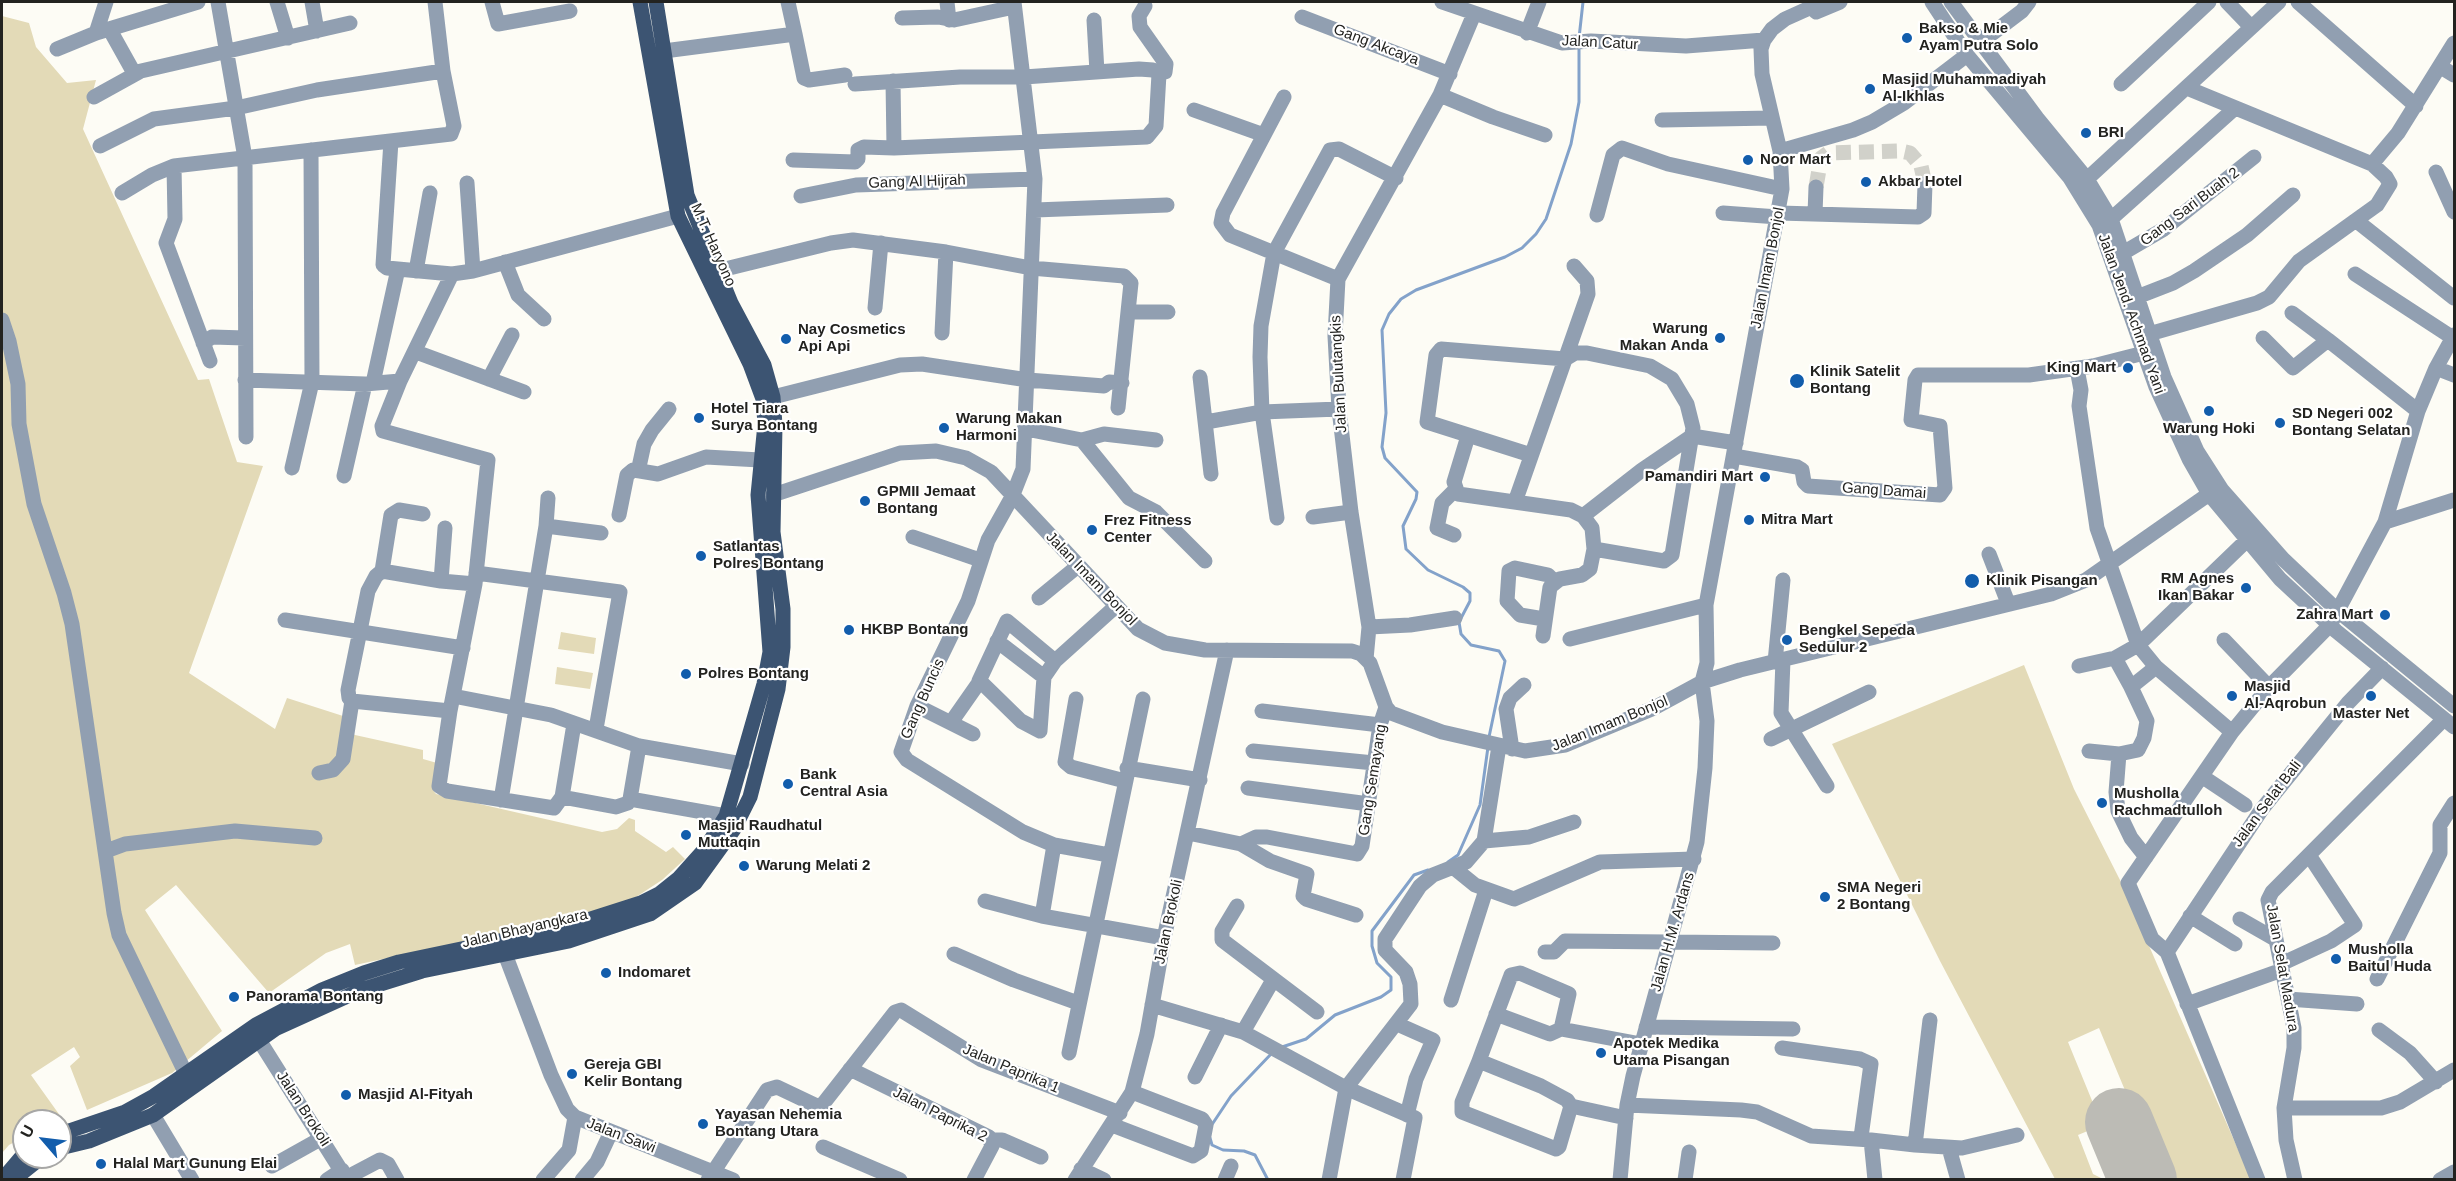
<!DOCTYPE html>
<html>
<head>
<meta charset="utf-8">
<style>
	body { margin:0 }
	#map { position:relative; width:2456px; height:1181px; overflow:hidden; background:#fdfcf5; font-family:Helvetica,sans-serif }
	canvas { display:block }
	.frame { position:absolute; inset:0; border:3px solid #232320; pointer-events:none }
	.north { position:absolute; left:12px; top:1109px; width:60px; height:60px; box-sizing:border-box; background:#fff; border:2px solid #a7a7a6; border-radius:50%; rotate:298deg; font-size:16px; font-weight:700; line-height:24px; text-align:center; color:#232320 }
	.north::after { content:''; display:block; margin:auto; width:21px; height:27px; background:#125dac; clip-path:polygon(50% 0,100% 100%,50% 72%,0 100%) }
</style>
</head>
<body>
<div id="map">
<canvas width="2456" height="1181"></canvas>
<div class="frame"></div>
<div class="north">U</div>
</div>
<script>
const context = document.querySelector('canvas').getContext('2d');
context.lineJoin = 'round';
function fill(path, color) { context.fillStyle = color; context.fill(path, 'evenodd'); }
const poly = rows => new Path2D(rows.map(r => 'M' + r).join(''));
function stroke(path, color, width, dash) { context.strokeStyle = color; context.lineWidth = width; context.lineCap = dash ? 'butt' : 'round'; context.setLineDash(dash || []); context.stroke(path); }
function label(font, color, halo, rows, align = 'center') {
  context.font = font + ' Helvetica,sans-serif'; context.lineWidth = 4.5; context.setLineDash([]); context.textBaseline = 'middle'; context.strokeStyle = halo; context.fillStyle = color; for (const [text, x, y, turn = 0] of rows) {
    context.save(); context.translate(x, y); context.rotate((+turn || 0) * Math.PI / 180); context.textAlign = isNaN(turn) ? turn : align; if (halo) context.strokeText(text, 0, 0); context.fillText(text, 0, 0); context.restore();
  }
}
const green = poly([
	[2,16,29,23,36,47,67,83,96,80,83,129,198,380,209,379,237,462,263,466,189,673,275,729,287,698,343,716,342,728,355,735,423,750,423,759,437,763,433,790,436,794,602,832,617,829,629,818,635,820,635,831,666,852,673,847,685,859,662,880,633,899,579,917,355,965,350,944,326,953,269,993,176,885,145,910,222,1031,172,1073,87,1110,70,1066,80,1057,74,1047,31,1075,61,1117,54,1121,24,1121,24,1137,9,1145,2,1153],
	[561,632,596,638,594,654,558,649],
	[2024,665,2074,789,2122,884,2251,1179,2162,1179,2099,1028,2068,1042,2102,1125,2078,1135,2093,1174,2103,1179,2055,1179,1940,961,1832,744],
	[557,667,593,673,590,689,555,684]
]);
const stream = poly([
	[1579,38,1583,2],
	[1489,737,1505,661,1499,651,1471,645,1461,634,1459,622,1470,601,1470,593,1463,587,1428,570,1406,549,1403,526,1416,499,1417,492,1385,458,1382,447,1386,413,1382,330,1389,314,1401,299,1416,290,1505,257,1522,248,1536,234,1546,219,1571,144,1579,102,1579,48],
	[1448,862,1458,855,1480,805,1488,747],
	[1282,1047,1306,1039,1335,1015,1381,997,1391,990,1391,977,1377,963,1372,946,1372,931,1414,875,1428,870],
	[1211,1126,1231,1096,1272,1053],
	[1210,1138,1212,1145,1223,1150,1244,1151,1255,1155,1268,1180]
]);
const runway = poly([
	[2119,1122,2143,1180]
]);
const minorTunnel = poly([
	[1816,187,1821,158,1828,153,1901,151,1910,153,1921,166,1925,184]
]);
const minor = poly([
	[218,2,245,158,246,437],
	[277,2,288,38],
	[312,2,317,31],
	[492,2,498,24,570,11],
	[947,2,949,20],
	[1014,2,1035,179,1023,469,1012,497,988,540,968,601,917,706,901,752,907,760,1023,832,1054,845,1109,855],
	[1442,2,1562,43,1591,41,1686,46,1764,40],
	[1932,2,1967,55,2070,178,2099,225,2156,387,2189,459,2209,494,2280,579,2336,631,2454,727],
	[1951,2,2037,118,2087,179,2111,219,2164,377,2197,451,2222,490,2283,559,2338,611,2454,706],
	[2227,2,2251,27],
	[2298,2,2416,106],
	[1816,12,1840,2],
	[1302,17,1450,74],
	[902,18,938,17,954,20,1014,7],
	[1094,20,1097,72],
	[110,30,134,73],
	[96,33,106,2],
	[1527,33,1539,2],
	[795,34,804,78,809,80,845,75],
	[1981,42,2022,11,2029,2],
	[57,49,96,33,198,2],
	[664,51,795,34,788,2],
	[2441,67,2454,75],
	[893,81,894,148],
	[855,84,960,77,1024,77,1139,69,1153,70,1159,74],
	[2121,84,2209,2],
	[1440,95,1493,117,1545,135],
	[94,97,141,71,350,23],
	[1284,97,1223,213,1221,223,1230,235,1338,279],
	[1194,110,1264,135],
	[1662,120,1772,118],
	[391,141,383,265,387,268,452,274,473,271,678,216],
	[100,146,154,119,236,108,317,90,443,71],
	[1780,151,1853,130,1872,122,1904,103,1967,55],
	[793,160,855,162,858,159,858,150,864,147,894,148,1147,137,1156,126,1159,74,1165,72,1166,64,1140,27,1139,16,1145,6],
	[2372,164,2398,133,2454,43],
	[174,166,175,219,166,243,210,361],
	[2436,172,2454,212],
	[2087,179,2279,2],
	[467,183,473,271],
	[122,193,152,175,174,166,451,134,454,126,443,71,435,2],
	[801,196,856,185,1035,179],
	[1035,210,1167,205],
	[1723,213,1778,217],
	[1779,213,1918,217,1924,213,1925,184],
	[1815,214,1816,187],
	[1597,215,1613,155,1622,148,1668,164,1782,189],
	[2111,219,2234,109],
	[2358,222,2454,298],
	[2116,257,2164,229,2254,157],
	[505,262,518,295,544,319],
	[416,271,430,193],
	[717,271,831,243,853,240,946,252,1031,268,1124,276,1131,283,1118,408],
	[2355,274,2453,338],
	[2137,297,2173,283,2194,271,2247,235,2293,195],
	[875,308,881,243],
	[1129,312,1168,312],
	[2292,313,2328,340],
	[2,320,9,341,18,384,19,424,34,504,64,593,72,624,114,913,119,935,131,960,186,1074],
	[942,333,946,252],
	[2149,334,2257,303,2269,297,2299,261,2377,205,2390,184,2386,177,2372,164,2187,88],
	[2263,338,2293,368,2328,340,2418,411],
	[203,343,212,337,245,338],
	[416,352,524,392],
	[2436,368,2454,375],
	[2077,369,2081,390,2079,406,2097,528,2138,645,2156,667,2232,732],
	[1200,377,1211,474],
	[489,379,512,335],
	[245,380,365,384,400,381,452,274],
	[400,381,382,426,383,431,488,460,475,584,450,711,439,786,447,791,554,808,562,797,574,724],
	[373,383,398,269],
	[773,397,900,365,922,364,1028,380,1104,386,1109,382,1122,383],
	[669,409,652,430,644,444,639,467,640,471,658,474,706,457,760,460],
	[1206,422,1262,412,1339,409],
	[1026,429,1082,440,1104,434,1156,440],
	[1468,436,1454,482,1458,494,1571,510,1583,516,1592,528,1594,549,1590,569,1582,575,1560,579,1550,587,1543,636],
	[1082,440,1129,498,1156,512,1205,561],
	[1531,455,1427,422,1436,355,1441,349,1565,359,1575,353,1587,353,1650,366,1672,379,1687,404,1693,428,1672,555,1664,561,1594,549],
	[1734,456,1797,467,1802,470,1804,482,1808,486,1940,495,1945,488,1940,426,1911,420,1915,380,1918,375,2029,375,2093,366,2144,353],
	[292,468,312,382,311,150],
	[344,476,365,384],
	[773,495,900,453,936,451,966,458,991,472,1138,629,1165,643,1205,650,1352,651,1361,654,1370,663,1386,707,1391,713,1442,732,1525,751,1565,745,1654,708,1702,682,1707,663,1706,605,1782,189,1780,151,1762,74,1761,49,1764,40,1772,29,1785,19,1823,2],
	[1515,502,1588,294,1587,281,1574,266],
	[619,515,627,475,633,470,640,471],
	[1583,516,1642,470,1692,436,1736,443],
	[1313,517,1351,512],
	[1277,518,1262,412,1260,357,1261,326,1274,253,1330,150,1339,149,1396,178],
	[2385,522,2454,500],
	[546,526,601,533],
	[1454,535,1437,528,1442,503,1455,490],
	[913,537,980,560],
	[1989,554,2008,603],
	[382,571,391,515,399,510,423,514],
	[476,573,620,592,596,729],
	[441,581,445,528],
	[1039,598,1078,566],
	[1544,619,1520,615,1507,601,1509,571,1515,568,1548,575,1555,582],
	[285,620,463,648],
	[1369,627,1410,625,1455,618],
	[1570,639,1706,605],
	[2224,640,2269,687],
	[997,641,1044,677],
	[2115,658,2131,687],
	[1366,659,1369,627,1351,512,1339,409,1335,336,1338,279,1440,95,1474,14],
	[1783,660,1781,713,1827,786],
	[1775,662,1783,580],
	[2079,666,2115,658,2138,645,2246,541],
	[979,681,1007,621,1055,661],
	[1702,682,1740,670,2051,594,2086,580,2209,494],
	[453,696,551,715,639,746,742,764],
	[1076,699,1065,762,1071,767,1125,781],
	[917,706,973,734],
	[450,711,352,701,349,698,348,690,368,591,376,576,382,571,441,581,475,584],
	[1262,711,1380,725],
	[952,721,980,681,1021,721,1040,731,1044,677,1055,661,1115,607],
	[1771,739,1869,692],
	[1512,749,1506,709,1510,698,1524,685],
	[1253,751,1374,763],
	[2089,751,2119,754,2138,750,2144,738,2147,721,2131,687,2156,667],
	[2119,754,2116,792,2118,811,2131,838,2146,857],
	[1127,768,1200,780],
	[319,773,333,770,343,759,352,701],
	[2203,777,2245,805],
	[1248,788,1369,804],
	[562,797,616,807,628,803,630,799,726,816],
	[630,799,639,746],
	[501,800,546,526,548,498],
	[1188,833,1241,844,1256,837,1267,837,1357,854,1362,846,1380,725,1386,707],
	[1484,841,1529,837,1574,822],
	[1241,844,1270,861,1307,874,1303,896,1306,899,1356,915],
	[106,851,125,844,235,831,315,838],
	[1454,868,1475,885,1514,899,1600,862,1694,859],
	[985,901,1042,916,1164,938],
	[1237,906,1222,931,1222,940,1317,1012],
	[1042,916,1054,845],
	[2190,916,2235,944],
	[2240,919,2275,939],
	[1545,952,1554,952,1565,941,1773,943],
	[2167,952,2152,939,2128,883,2232,732,2269,687,2330,625,2385,522,2418,411,2436,368,2454,335],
	[2167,952,2262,809,2348,703,2382,668],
	[2167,952,2258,1180],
	[505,954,551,1075,567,1109,575,1117,733,1180],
	[954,954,1014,980,1078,1003],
	[2281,964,2331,941,2355,925,2309,855],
	[2377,979,2440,853,2440,825,2454,803],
	[2288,999,2357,1004],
	[1451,1000,1486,890],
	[2187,1004,2282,970],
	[1152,1005,1243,1032,1346,1088,1415,1118,1403,1180],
	[1397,1024,1433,1040,1416,1079,1407,1115],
	[1646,1027,1793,1029],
	[1561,1029,1641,1044],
	[2379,1030,2410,1053,2436,1082],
	[1243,1032,1273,980],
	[259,1040,347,1180],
	[1782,1048,1860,1059,1871,1064,1861,1137],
	[1069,1053,1143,699],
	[1479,1061,1541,1086,1567,1100,1571,1106,1559,1147,1556,1149,1462,1112,1462,1102,1479,1061],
	[1479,1061,1483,1050,1510,978,1511,975,1520,973,1569,994,1561,1029,1550,1034,1496,1014],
	[850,1069,989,1137,992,1146,974,1180],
	[1195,1077,1221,1025],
	[1627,1105,1741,1110,1757,1112,1811,1136,1871,1140,1875,1180],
	[1571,1106,1626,1118],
	[2284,1108,2381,1108,2400,1102,2454,1070],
	[153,1115,192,1180],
	[1112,1125,1193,1156,1201,1151,1206,1125,1202,1119,1132,1092],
	[992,1140,1002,1140,1041,1157],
	[1871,1140,1915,1145,1930,1020],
	[1915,1145,1962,1148,2017,1135],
	[823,1147,900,1180],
	[1949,1148,1958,1180],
	[272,1166,322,1138],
	[1081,1169,1104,1180],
	[346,1178,380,1160,388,1164,397,1180],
	[327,1180,342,1170],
	[543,1180,569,1150,575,1117],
	[582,1180,597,1162,611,1132],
	[708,1180,767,1090,777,1087,817,1106,823,1104,895,1012,901,1010,982,1060,1120,1113],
	[1075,1180,1132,1092,1147,1034,1164,938,1227,650],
	[1225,1180,1231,1166],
	[1329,1180,1346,1088,1411,1004,1410,984,1406,972,1385,950,1385,939,1420,886,1433,875,1466,862,1484,841,1499,746],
	[1620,1180,1627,1105,1633,1076,1697,842,1705,768,1707,721,1702,682],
	[1685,1180,1689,1152],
	[2295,1180,2286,1140,2284,1108,2294,1048,2294,1028,2268,900,2272,892,2444,719],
	[2440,1180,2454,1172]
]);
const major = poly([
	[60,1134,125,1112,154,1096,256,1025,322,990,364,973,399,962,566,927,641,903,659,894,679,878,705,849,726,816,764,684,770,652,758,495,765,424,763,399,750,364,678,216,640,2],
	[60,1148,89,1141,153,1115,275,1029,361,990,422,971,569,941,650,914,695,883,734,829,750,797,778,689,783,647,783,609,773,532,775,425,773,397,764,365,731,303,687,195,656,2],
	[2,1180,24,1154],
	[18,1180,22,1173,42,1157]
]);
const markers = [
	[1907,38,6,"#125dac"],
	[1870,89,6,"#125dac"],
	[2086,133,6,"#125dac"],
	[1748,160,6,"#125dac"],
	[1866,182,6,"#125dac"],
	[1720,338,6,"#125dac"],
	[786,339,6,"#125dac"],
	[2128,368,6,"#125dac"],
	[1797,381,8,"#125dac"],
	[2209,411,6,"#125dac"],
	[699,418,6,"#125dac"],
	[2280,423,6,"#125dac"],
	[944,428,6,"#125dac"],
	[1765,477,6,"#125dac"],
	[865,501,6,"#125dac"],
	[1749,520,6,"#125dac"],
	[1092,530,6,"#125dac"],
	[701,556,6,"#125dac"],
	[1972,581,8,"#125dac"],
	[2246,588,6,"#125dac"],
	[2385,615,6,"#125dac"],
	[849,630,6,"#125dac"],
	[1787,640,6,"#125dac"],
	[686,674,6,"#125dac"],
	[2232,696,6,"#125dac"],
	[2371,696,6,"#125dac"],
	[788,784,6,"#125dac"],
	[2102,803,6,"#125dac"],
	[686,835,6,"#125dac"],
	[744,866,6,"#125dac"],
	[1825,897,6,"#125dac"],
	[2336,959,6,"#125dac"],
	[606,973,6,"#125dac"],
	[234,997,6,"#125dac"],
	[1601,1053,6,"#125dac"],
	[572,1074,6,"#125dac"],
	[346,1095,6,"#125dac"],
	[703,1124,6,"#125dac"],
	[101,1164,6,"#125dac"]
];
const poiNames = [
	["Bakso & Mie",1919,29],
	["Ayam Putra Solo",1919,46],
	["Masjid Muhammadiyah",1882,80],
	["Al-Ikhlas",1882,97],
	["BRI",2098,133],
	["Noor Mart",1760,160],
	["Akbar Hotel",1878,182],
	["Warung",1708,329,"right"],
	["Makan Anda",1708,346,"right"],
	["Nay Cosmetics",798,330],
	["Api Api",798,347],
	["King Mart",2116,368,"right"],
	["Klinik Satelit",1810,372],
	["Bontang",1810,389],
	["Hotel Tiara",711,409],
	["Surya Bontang",711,426],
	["SD Negeri 002",2292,414],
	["Bontang Selatan",2292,431],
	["Warung Makan",956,419],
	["Harmoni",956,436],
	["Warung Hoki",2209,429,"center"],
	["Pamandiri Mart",1753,477,"right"],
	["GPMII Jemaat",877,492],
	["Bontang",877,509],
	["Mitra Mart",1761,520],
	["Frez Fitness",1104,521],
	["Center",1104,538],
	["Satlantas",713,547],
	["Polres Bontang",713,564],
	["RM Agnes",2234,579,"right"],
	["Ikan Bakar",2234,596,"right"],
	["Klinik Pisangan",1986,581],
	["Zahra Mart",2373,615,"right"],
	["HKBP Bontang",861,630],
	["Bengkel Sepeda",1799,631],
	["Sedulur 2",1799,648],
	["Polres Bontang",698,674],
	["Masjid",2244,687],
	["Al-Aqrobun",2244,704],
	["Master Net",2371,714,"center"],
	["Bank",800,775],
	["Central Asia",800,792],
	["Musholla",2114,794],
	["Rachmadtulloh",2114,811],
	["Masjid Raudhatul",698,826],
	["Muttaqin",698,843],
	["Warung Melati 2",756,866],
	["SMA Negeri",1837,888],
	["2 Bontang",1837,905],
	["Musholla",2348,950],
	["Baitul Huda",2348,967],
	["Indomaret",618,973],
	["Panorama Bontang",246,997],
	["Apotek Medika",1613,1044],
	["Utama Pisangan",1613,1061],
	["Gereja GBI",584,1065],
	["Kelir Bontang",584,1082],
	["Masjid Al-Fityah",358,1095],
	["Yayasan Nehemia",715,1115],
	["Bontang Utara",715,1132],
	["Halal Mart Gunung Elai",113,1164]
];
const streetNames = [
	["Jalan Catur",1600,43,3],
	["Gang Akcaya",1376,45,21],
	["Gang Al Hijrah",917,182,-2],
	["Gang Sari Buah 2",2190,207,-37],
	["M.T. Haryono",713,245,66],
	["Jalan Imam Bonjol",1768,268,-79],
	["Jalan Jend. Achmad Yani",2131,314,70],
	["Jalan Bulutangkis",1339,374,-93],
	["Gang Damai",1884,491,4],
	["Jalan Imam Bonjol",1091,579,46],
	["Gang Buncis",923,699,-66],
	["Jalan Imam Bonjol",1610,724,-22],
	["Gang Semayang",1373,780,-81],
	["Jalan Selat Bali",2267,804,-53],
	["Jalan Brokoli",1169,922,-78],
	["Jalan Bhayangkara",525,929,-13],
	["Jalan H.M. Ardans",1673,932,-74],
	["Jalan Selat Madura",2282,968,80],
	["Jalan Paprika 1",1011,1069,23],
	["Jalan Brokoli",303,1109,57],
	["Jalan Paprika 2",940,1115,27],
	["Jalan Sawi",621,1136,21]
];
fill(green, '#e3dab7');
stroke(stream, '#83a2ca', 3);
stroke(runway, '#bcbbb5', 68);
stroke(minorTunnel, '#d1d1ca', 15, [15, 8]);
stroke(minor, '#919fb1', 15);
stroke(major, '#3c5472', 15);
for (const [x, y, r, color] of markers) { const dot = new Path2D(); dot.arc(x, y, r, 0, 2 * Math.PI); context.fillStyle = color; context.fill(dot); stroke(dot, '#fff', 2); }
label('bold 15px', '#232320', '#fff', poiNames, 'left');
label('15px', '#232320', '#fff', streetNames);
</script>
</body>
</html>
